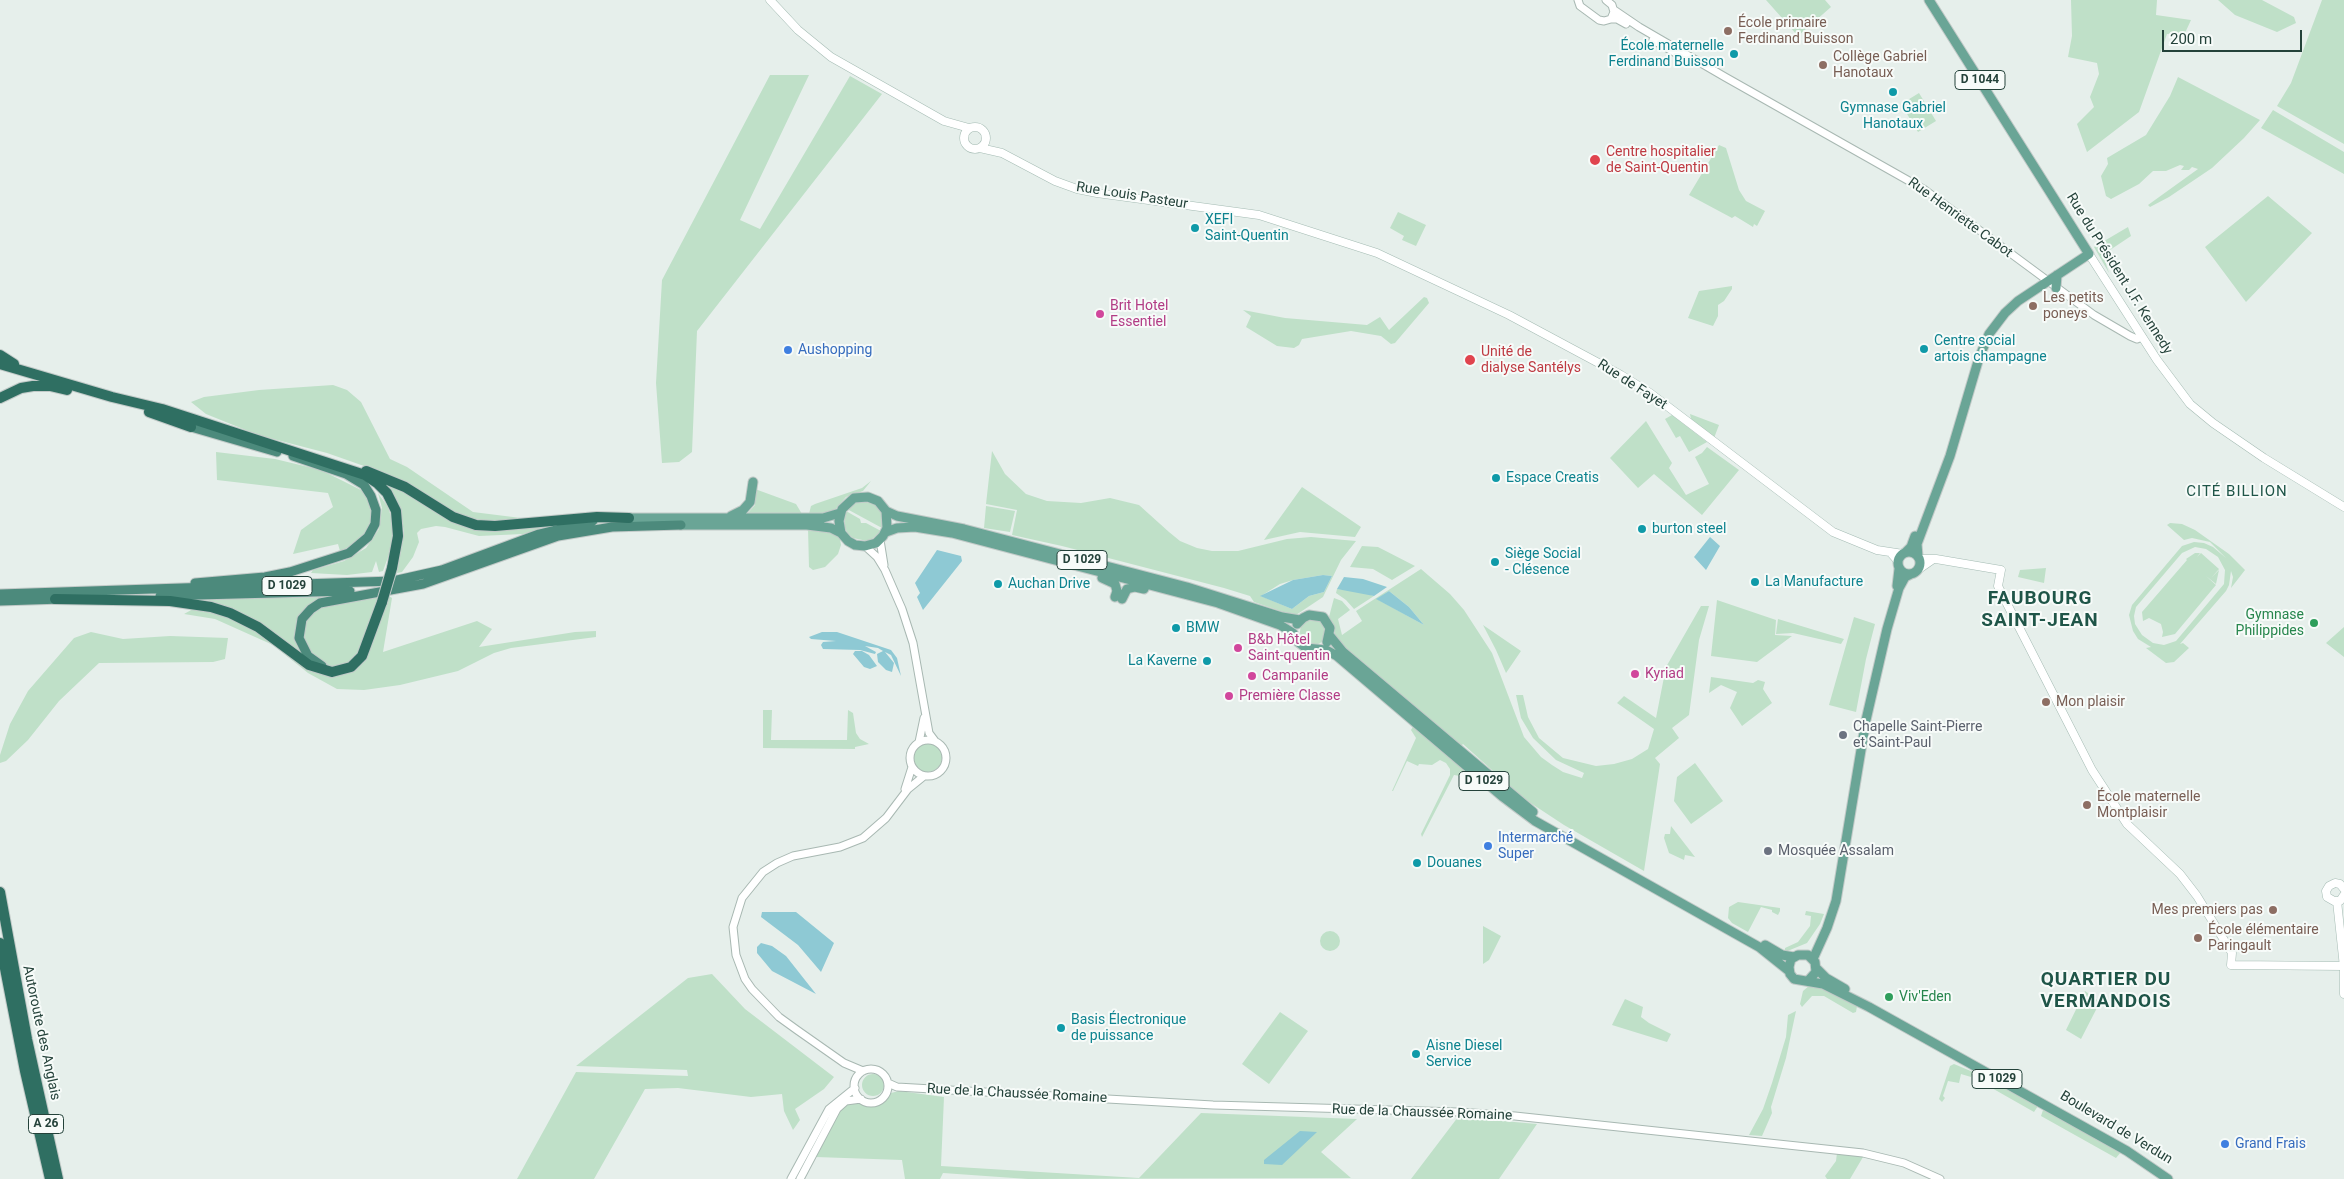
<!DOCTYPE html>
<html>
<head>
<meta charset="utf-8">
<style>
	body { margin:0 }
	#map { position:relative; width:2344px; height:1179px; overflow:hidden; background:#e6efeb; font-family:Roboto,sans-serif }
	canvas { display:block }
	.scale { position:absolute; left:2162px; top:30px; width:140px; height:22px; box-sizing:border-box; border:2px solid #24423a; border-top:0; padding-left:6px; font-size:15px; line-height:18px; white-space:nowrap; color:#24423a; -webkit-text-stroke:4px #f7fbf9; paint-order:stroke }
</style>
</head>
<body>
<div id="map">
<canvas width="2344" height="1179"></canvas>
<div class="scale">200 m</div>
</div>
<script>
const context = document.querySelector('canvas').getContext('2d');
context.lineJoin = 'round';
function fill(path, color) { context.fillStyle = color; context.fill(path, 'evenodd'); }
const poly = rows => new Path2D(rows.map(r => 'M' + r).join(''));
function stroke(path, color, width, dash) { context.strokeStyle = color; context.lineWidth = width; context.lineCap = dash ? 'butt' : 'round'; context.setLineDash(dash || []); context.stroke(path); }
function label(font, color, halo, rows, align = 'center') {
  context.font = font + ' Roboto,sans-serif'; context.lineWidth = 4; context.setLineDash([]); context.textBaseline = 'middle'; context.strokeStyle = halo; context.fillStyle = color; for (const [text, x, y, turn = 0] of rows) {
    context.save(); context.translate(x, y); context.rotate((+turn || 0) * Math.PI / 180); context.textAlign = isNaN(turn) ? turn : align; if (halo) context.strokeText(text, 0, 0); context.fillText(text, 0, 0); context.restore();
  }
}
const green = poly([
	[1766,0,1825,0,1831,7,1798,36],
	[2071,0,2157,0,2156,15,2191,20,2185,33,2167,34,2139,112,2087,152,2077,124,2094,107,2090,97,2099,74,2097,63,2068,57,2072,36],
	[2218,0,2262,0,2294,17,2296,23,2277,32,2235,15],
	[2322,0,2344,0,2344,144,2277,106,2291,83],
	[770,75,809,75,740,220,760,229,850,76,882,94,697,331,692,452,679,462,662,463,656,383,662,280],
	[2178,77,2260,120,2244,138,2212,168,2169,197,2150,207,2148,205,2198,169,2192,167,2189,170,2181,170,2184,166,2180,165,2166,171,2153,171,2139,184,2111,199,2106,196,2101,176,2108,164,2107,158,2146,135,2170,96],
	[1919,93,1936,121,1918,132,1901,104],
	[2273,110,2344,152,2344,174,2261,128],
	[1719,145,1726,148,1739,190,1746,201,1765,211,1757,226,1754,224,1753,227,1735,216,1732,218,1689,195],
	[2268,196,2312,233,2246,302,2205,247],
	[1398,212,1426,225,1416,246,1402,240,1404,236,1390,228],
	[2128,227,2131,236,2107,252,2106,264,2109,273,2094,247],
	[1732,286,1732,289,1724,301,1718,305,1718,316,1713,326,1688,318,1699,291],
	[1424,297,1427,298,1429,303,1395,343,1391,344,1381,336,1351,331,1302,339,1299,345,1294,348,1277,346,1246,327,1251,316,1243,310,1285,318,1367,325,1380,317,1389,330],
	[333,385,347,390,361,402,390,459,407,467,473,512,521,518,527,528,550,526,523,534,479,536,445,527,436,526,421,529,417,533,419,542,413,557,402,572,397,573,404,531,398,505,385,485,384,473,327,453,258,435,206,414,191,402,204,397,259,390],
	[1690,414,1719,425,1714,438,1691,419],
	[1672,415,1707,442,1689,452,1680,436,1676,438,1665,419],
	[1646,421,1672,463,1669,468,1686,495,1709,484,1695,457,1702,453,1707,447,1739,470,1702,515,1654,474,1638,488,1610,458],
	[992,451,1005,474,1026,494,1047,501,1081,503,1110,498,1139,505,1169,532,1180,541,1197,548,1212,551,1238,551,1287,539,1311,537,1356,541,1341,560,1323,597,1296,615,1286,613,1254,602,1250,596,1224,588,1062,546,1012,535,1017,510,986,504],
	[1323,575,1332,576,1324,592,1309,596,1292,609,1261,596,1280,584,1293,580],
	[216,452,275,459,321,470,363,491,371,504,373,517,372,526,357,544,340,551,338,544,293,554,301,530,333,507,328,493,217,480],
	[871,481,863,491,846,497,834,511,828,513,809,514,811,506,815,504,862,488],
	[1302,487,1361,527,1355,537,1300,532,1264,540],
	[755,489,796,504,802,514,747,514,755,505],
	[378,493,388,507,393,523,391,549,383,571,379,572,376,561,372,572,347,575,311,573,313,570,344,561,366,548,379,529,382,508],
	[863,501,874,504,881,512,884,522,882,528,847,509,856,502],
	[986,506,1015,511,1010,532,984,528],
	[846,511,860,519,861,523,866,523,881,531,872,539,867,541,853,538,847,533,844,525],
	[2170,523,2182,524,2195,530,2229,554,2245,570,2231,588,2233,577,2231,571,2229,585,2226,591,2180,644,2183,643,2189,648,2174,662,2166,663,2146,648,2151,647,2138,639,2133,631,2129,615,2132,605,2182,546,2194,542,2204,543,2213,547,2226,558,2210,542,2192,538,2184,540,2167,525],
	[2195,547,2206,549,2218,557,2225,570,2224,584,2176,641,2164,645,2153,643,2142,635,2135,624,2134,616,2136,607,2182,553],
	[808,528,835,533,840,539,841,545,838,554,825,567,813,570,809,567],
	[1362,546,1378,547,1415,566,1392,580,1373,569,1350,567],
	[2195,553,2200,553,2197,557,2201,553,2219,569,2212,577,2219,570,2216,584,2206,576,2216,585,2175,634,2162,637,2163,632,2161,624,2149,618,2143,621,2142,612,2187,560,2186,559],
	[2046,568,2044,583,2018,577,2020,570],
	[1421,569,1450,594,1464,610,1492,653,1524,737,1541,757,1552,765,1563,772,1582,778,1584,773,1556,760,1533,738,1521,718,1516,695,1523,695,1528,717,1539,738,1563,758,1596,766,1614,764,1632,759,1648,749,1654,729,1617,703,1624,696,1656,718,1666,667,1701,606,1709,606,1699,640,1689,715,1672,728,1679,738,1655,758,1660,764,1644,871,1564,825,1523,798,1463,744,1460,747,1396,691,1347,652,1335,637,1334,627,1329,617,1334,598,1342,601,1350,610,1338,619,1342,635,1362,621,1356,611],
	[1389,591,1409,607,1424,625,1377,599],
	[1337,589,1357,591,1374,596,1354,609,1346,600,1336,593],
	[389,596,392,598,383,652,477,621,492,629,479,647,575,632,596,631,596,637,511,648,494,653,458,671,400,685,364,690,337,689,308,673,273,645,215,619,184,614,211,599],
	[1717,600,1776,620,1775,635,1792,636,1757,662,1711,656],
	[1854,617,1875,624,1866,659,1856,712,1829,705],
	[1778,619,1844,639,1841,644,1793,633,1776,634],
	'1300 632a13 13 0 1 1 26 0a13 13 0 1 1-26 0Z',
	[1483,625,1521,651,1506,673,1496,650],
	[2344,627,2344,657,2326,643],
	[91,632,123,639,170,636,228,638,225,659,213,662,99,663,59,701,28,740,6,761,0,763,0,755,10,724,28,691,74,638],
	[1711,677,1753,683,1758,680,1765,682,1763,689,1772,703,1742,726,1730,708,1737,692,1721,685,1709,693],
	[763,710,772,710,771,740,847,740,848,710,853,713,856,733,860,739,869,744,855,747,855,749,763,748],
	[1414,725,1465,771,1460,776,1454,775,1422,837,1421,834,1450,775,1450,769,1446,763,1440,760,1432,765,1419,764,1418,766,1407,761,1393,791,1392,791,1416,738,1411,730],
	'912 757a15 15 0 1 1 30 0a15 15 0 1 1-30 0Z',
	[1695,763,1723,801,1691,824,1674,801,1677,777],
	[1671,826,1695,857,1685,855,1684,860,1669,853,1664,838,1665,834,1670,834],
	[1738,902,1780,908,1780,911,1778,915,1772,912,1772,910,1761,907,1748,932,1732,923,1728,918,1729,907],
	[1806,911,1824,914,1820,924,1807,943,1785,952,1785,948,1798,942,1810,926,1811,916,1805,915],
	[1483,926,1501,936,1489,960,1483,964],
	'1320 941a10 10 0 1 1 20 0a10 10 0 1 1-20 0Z',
	[712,974,745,1009,834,1077,824,1089,795,1109,800,1120,793,1130,784,1111,782,1094,751,1097,678,1088,645,1089,594,1179,517,1179,576,1072,688,1076,687,1070,576,1066,688,978],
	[1810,985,1819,985,1857,1006,1856,1012,1853,1013,1824,996,1812,996,1802,1007,1800,1004,1803,991],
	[2085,991,2100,1002,2081,1039,2066,1030],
	[1625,999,1643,1007,1641,1017,1649,1023,1671,1034,1667,1042,1612,1025],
	[1796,1011,1786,1058,1771,1107,1772,1113,1762,1136,1749,1135,1763,1109,1772,1083,1786,1037,1788,1015],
	[1280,1012,1308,1031,1269,1084,1242,1064],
	[1954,1064,1973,1072,1971,1077,1961,1074,1959,1083,1948,1081,1943,1096,1945,1098,1942,1102,1939,1099,1950,1066],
	'862 1085a11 11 0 1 1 22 0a11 11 0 1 1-22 0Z',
	[1994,1081,2038,1106,2034,1112,1990,1087],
	[899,1091,944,1097,941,1166,1139,1178,1201,1113,1357,1119,1321,1152,1351,1178,1028,1179,943,1173,940,1179,905,1179,902,1160,816,1157,837,1113,847,1104,861,1103,871,1106,883,1102,891,1093],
	[2043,1110,2121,1152,2116,1158,2041,1116],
	[1458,1117,1537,1124,1499,1179,1411,1179],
	[1837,1153,1863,1157,1850,1179,1827,1179,1825,1176,1836,1161]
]);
const water = poly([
	[1710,537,1720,546,1706,570,1694,557],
	[937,550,961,556,962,561,923,610,917,597,920,593,915,583],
	[1323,575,1332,576,1324,592,1309,596,1292,609,1260,596,1293,580],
	[1344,577,1363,579,1387,587,1374,596,1337,589],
	[1389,591,1409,607,1424,625,1376,599],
	[822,632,837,632,891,650,897,658,901,676,891,655,885,652,894,663,892,672,886,670,878,662,877,654,883,651,878,648,865,646,876,652,875,654,860,650,823,649,821,645,823,642,836,641,811,639,809,637],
	[855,651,862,651,869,655,877,666,870,669,864,667,853,654],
	[762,912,796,912,834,943,821,972,798,945,761,917],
	[761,943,772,946,786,956,816,994,772,971,757,953,757,947],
	[1300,1131,1317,1132,1282,1165,1264,1164,1264,1160]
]);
const tertiary = poly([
	[1578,0,1580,6,1599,20,1604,21,1611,19,1614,12,1612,5,1606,0],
	[1614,10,1639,27,1725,77,1925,190,2094,315,2130,336,2137,339,2142,337],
	[1611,19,1617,19,1626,24],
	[1653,40,1693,63],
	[880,540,884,565],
	[865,546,877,557,885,570,902,609,913,643,929,733,935,741],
	'910 758a18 18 0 1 1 36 0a18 18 0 1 1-36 0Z',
	[919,742,924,718],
	[905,789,912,767],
	'854 1086a17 17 0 1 1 34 0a17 17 0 1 1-34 0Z',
	[863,1071,844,1063,797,1030,779,1017,752,989,745,979,736,955,733,927,742,898,763,872,777,863,793,856,840,847,863,838,886,818,908,789,924,776],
	[888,1083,897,1087,1213,1105,1458,1112,1515,1116,1863,1153,1904,1163,1940,1179],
	[791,1179,829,1109,855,1088],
	[800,1179,837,1109,846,1101,861,1099]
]);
const secondary = poly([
	[770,0,798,30,831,57,944,121,969,128],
	'964 138a11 11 0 1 1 22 0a11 11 0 1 1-22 0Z',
	[980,148,1002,153,1055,181,1077,189,1097,193,1259,215,1377,253,1509,315,1621,375,1650,393,1833,532,1877,550,1903,554],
	[2089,254,2157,360,2190,404,2213,423,2264,458,2344,507],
	[1891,553,1898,561],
	[1920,559,1936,559,2001,570,1998,586,2002,594,2092,770,2127,824,2180,874,2197,896,2232,953,2231,965,2344,966],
	[1919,569,1932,560],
	[2344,889,2340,884,2335,883,2329,886,2326,891,2327,897,2334,901,2340,901,2344,895],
	[2337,901,2344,967],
	[2344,966,2344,994]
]);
const primary = poly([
	[2056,288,2057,275],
	[886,511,887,528,883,536,876,543,865,546,855,545,848,541,841,533,839,521,842,509,854,498,868,497,878,501,886,511,897,516,964,529,1187,587,1282,617,1300,620],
	[731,516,743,510,750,502,753,482],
	[629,518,823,518,840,513],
	[681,525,807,525,831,528,841,533],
	[886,532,897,528,915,527,952,533,1218,603,1280,625,1293,633,1298,642,1306,648,1326,650,1337,656,1503,797,1535,821,1759,947,1789,971],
	'1898 563a11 11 0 1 1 22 0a11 11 0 1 1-22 0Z',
	[1906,552,1911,547,1915,536],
	[1918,556,1917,544,1950,456,1979,358,1989,334,2005,313,2018,301,2089,254,1929,0],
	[1102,578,1115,584,1117,591,1115,597],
	[1897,586,1899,569],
	[1122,599,1127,589,1135,587,1144,589],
	[1297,624,1303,618,1309,615,1323,617,1330,628,1327,642],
	[1330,636,1343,652,1533,812],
	[1765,945,1782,955,1794,957],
	[1813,959,1827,928,1836,901,1866,720,1887,629,1899,588,1905,577,1911,574],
	[1817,969,1826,978,1845,989],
	[1808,981,1816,972,1815,962,1808,955,1798,955,1791,959,1789,967,1790,974,1794,979,1823,984,1869,1007,2127,1151,2168,1179]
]);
const trunk = poly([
	[191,427,277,452],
	[195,583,265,577,290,572,349,553,368,537,375,524,376,510,371,496,364,485,346,474,293,456],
	[0,594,393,581,442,570,539,534,593,521],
	[160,596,350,591],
	[0,601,62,599],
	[322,666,308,656,299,638,302,619,311,609,320,603,423,584,558,536,612,527,681,525]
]);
const motorway = poly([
	[0,355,14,364],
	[0,364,112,397,162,409,365,475,377,483,387,493,396,511,398,536,392,568],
	[0,398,21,388,33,386,50,386,67,390],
	[149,412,191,427],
	[366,471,405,487,453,517,476,525,495,526,597,517,629,518],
	[55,599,170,601,211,607,230,613,258,627,309,665,332,672,351,667,362,656,382,602],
	[0,892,27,1039,58,1179],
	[0,943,25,1071,50,1179]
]);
const motorwayBridge = poly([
	[382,602,392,568]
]);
const markers = [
	[1728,31,5,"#8d6e63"],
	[1734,54,5,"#0f9aa8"],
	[1823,65,5,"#8d6e63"],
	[1893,92,5,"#0f9aa8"],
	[1595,160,6,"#e0444e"],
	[1195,228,5,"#0f9aa8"],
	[2033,306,5,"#8d6e63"],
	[1100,314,5,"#d1479c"],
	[1924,349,5,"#0f9aa8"],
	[788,350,5,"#3f7fe0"],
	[1470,360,6,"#e0444e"],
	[1496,478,5,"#0f9aa8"],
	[1642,529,5,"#0f9aa8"],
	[1495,562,5,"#0f9aa8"],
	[1755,582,5,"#0f9aa8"],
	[998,584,5,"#0f9aa8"],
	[2314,623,5,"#2e9e5b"],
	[1176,628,5,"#0f9aa8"],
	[1238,648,5,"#d1479c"],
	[1207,661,5,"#0f9aa8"],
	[1635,674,5,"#d1479c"],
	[1252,676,5,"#d1479c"],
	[1229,696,5,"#d1479c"],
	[2046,702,5,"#8d6e63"],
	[1843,735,5,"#6b7280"],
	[2087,805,5,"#8d6e63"],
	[1488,846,5,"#3f7fe0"],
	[1768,851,5,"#6b7280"],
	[1417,863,5,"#0f9aa8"],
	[2273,910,5,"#8d6e63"],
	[2198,938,5,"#8d6e63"],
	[1889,997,5,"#2e9e5b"],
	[1061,1028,5,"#0f9aa8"],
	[1416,1054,5,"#0f9aa8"],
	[2225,1144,5,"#3f7fe0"]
];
const shields = [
	[1980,80,50],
	[1082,560,50],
	[287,586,50],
	[1484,781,50],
	[1997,1079,50],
	[46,1124,35]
];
const shieldNames = [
	["D 1044",1980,80],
	["D 1029",1082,560],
	["D 1029",287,586],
	["D 1029",1484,781],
	["D 1029",1997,1079],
	["A 26",46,1124]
];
const educationNames = [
	["École primaire",1738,23],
	["Ferdinand Buisson",1738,39],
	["Collège Gabriel",1833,57],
	["Hanotaux",1833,73],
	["Les petits",2043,298],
	["poneys",2043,314],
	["Mon plaisir",2056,702],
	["École maternelle",2097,797],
	["Montplaisir",2097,813],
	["Mes premiers pas",2263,910,"right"],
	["École élémentaire",2208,930],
	["Paringault",2208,946]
];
const cultureNames = [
	["École maternelle",1724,46,"right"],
	["Ferdinand Buisson",1724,62,"right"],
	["Gymnase Gabriel",1893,108,"center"],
	["Hanotaux",1893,124,"center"],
	["XEFI",1205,220],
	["Saint-Quentin",1205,236],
	["Centre social",1934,341],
	["artois champagne",1934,357],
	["Espace Creatis",1506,478],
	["burton steel",1652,529],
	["Siège Social",1505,554],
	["- Clésence",1505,570],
	["La Manufacture",1765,582],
	["Auchan Drive",1008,584],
	["BMW",1186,628],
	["La Kaverne",1197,661,"right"],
	["Douanes",1427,863],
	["Basis Électronique",1071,1020],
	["de puissance",1071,1036],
	["Aisne Diesel",1426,1046],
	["Service",1426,1062]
];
const healthNames = [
	["Centre hospitalier",1606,152],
	["de Saint-Quentin",1606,168],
	["Unité de",1481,352],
	["dialyse Santélys",1481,368]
];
const streetNames = [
	["Rue Louis Pasteur",1132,196,9],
	["Rue Henriette Cabot",1960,218,36],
	["Rue du Président J.F. Kennedy",2119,274,58],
	["Rue de Fayet",1632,385,33],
	["Autoroute des Anglais",41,1033,78],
	["Rue de la Chaussée Romaine",1017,1094,3],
	["Rue de la Chaussée Romaine",1422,1113,2],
	["Boulevard de Verdun",2116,1128,31]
];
const hotelNames = [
	["Brit Hotel",1110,306],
	["Essentiel",1110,322],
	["B&b Hôtel",1248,640],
	["Saint-quentin",1248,656],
	["Kyriad",1645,674],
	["Campanile",1262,676],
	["Première Classe",1239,696]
];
const shopNames = [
	["Aushopping",798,350],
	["Intermarché",1498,838],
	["Super",1498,854],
	["Grand Frais",2235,1144]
];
const leisureNames = [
	["Gymnase",2304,615],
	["Philippides",2304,631],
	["Viv'Eden",1899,997,"left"]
];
const worshipNames = [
	["Chapelle Saint-Pierre",1853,727],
	["et Saint-Paul",1853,743],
	["Mosquée Assalam",1778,851]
];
const neighbourhoodNames = [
	["CITÉ BILLION",2237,492]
];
const districtNames = [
	["FAUBOURG",2040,599],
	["SAINT-JEAN",2040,621],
	["QUARTIER DU",2106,980],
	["VERMANDOIS",2106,1002]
];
fill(green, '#bfe0c8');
fill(water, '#8ec9d4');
stroke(tertiary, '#a8b8b2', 9);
stroke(secondary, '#a4bbb3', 9);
stroke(primary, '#c2cac8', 11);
stroke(trunk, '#c2cac8', 11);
stroke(motorway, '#c2cac8', 12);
stroke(tertiary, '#fff', 7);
stroke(secondary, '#fff', 8);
stroke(primary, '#6aa596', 9);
stroke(trunk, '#4c8a7c', 9);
stroke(motorway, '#2f6f62', 10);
stroke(motorwayBridge, '#c2cac8', 12, []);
stroke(motorwayBridge, '#2f6f62', 10);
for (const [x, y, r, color] of markers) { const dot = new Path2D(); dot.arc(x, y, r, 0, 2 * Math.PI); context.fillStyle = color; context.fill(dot); stroke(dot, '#f7fbf9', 2); }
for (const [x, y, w] of shields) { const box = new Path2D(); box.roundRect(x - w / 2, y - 9.5, w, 19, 4); context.fillStyle = '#f7fbf9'; context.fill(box); stroke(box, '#24423a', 1); }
label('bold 12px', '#24423a', null, shieldNames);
label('14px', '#785e54', '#f7fbf9', educationNames, 'left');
label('14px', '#0d838f', '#f7fbf9', cultureNames, 'left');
label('14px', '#be3a42', '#f7fbf9', healthNames, 'left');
label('14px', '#24423a', '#f7fbf9', streetNames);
label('14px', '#b23c85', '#f7fbf9', hotelNames, 'left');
label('14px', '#366cbe', '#f7fbf9', shopNames, 'left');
label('14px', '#27864d', '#f7fbf9', leisureNames, 'right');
label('14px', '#5b616d', '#f7fbf9', worshipNames, 'left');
context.letterSpacing = '1px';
label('15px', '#1f5548', '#f7fbf9', neighbourhoodNames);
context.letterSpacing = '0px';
context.letterSpacing = '1px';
label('bold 19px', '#1f5548', '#f7fbf9', districtNames);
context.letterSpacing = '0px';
</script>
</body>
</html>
